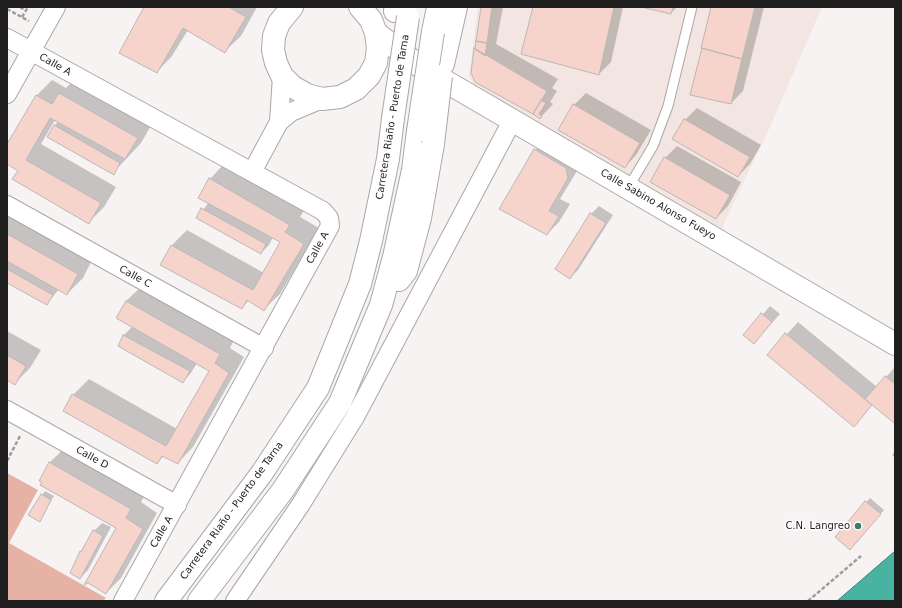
<!DOCTYPE html>
<html>
<head>
<meta charset="utf-8">
<style>
	body { margin:0 }
	#map { position:relative; width:902px; height:608px; overflow:hidden; background:#f7f3f2; font-family:"DejaVu Sans",sans-serif }
	canvas { display:block }
	.frame { position:absolute; inset:0; border:8px solid #1f1e1e; pointer-events:none }
</style>
</head>
<body>
<div id="map">
<canvas width="902" height="608"></canvas>
<div class="frame"></div>
</div>
<script>
const context = document.querySelector('canvas').getContext('2d');
context.lineJoin = 'round';
function fill(path, color) { context.fillStyle = color; context.fill(path, 'evenodd'); }
const poly = rows => new Path2D(rows.map(r => 'M' + r).join(''));
function stroke(path, color, width, dash) { context.strokeStyle = color; context.lineWidth = width; context.lineCap = dash ? 'butt' : 'round'; context.setLineDash(dash || []); context.stroke(path); }
function label(font, color, halo, rows, align = 'center') {
  context.font = font + ' "DejaVu Sans",sans-serif'; context.lineWidth = 3; context.setLineDash([]); context.textBaseline = 'middle'; context.strokeStyle = halo; context.fillStyle = color; for (const [text, x, y, turn = 0] of rows) {
    context.save(); context.translate(x, y); context.rotate((+turn || 0) * Math.PI / 180); context.textAlign = isNaN(turn) ? turn : align; if (halo) context.strokeText(text, 0, 0); context.fillText(text, 0, 0); context.restore();
  }
}
const built = poly([
	[478,7,822,7,769,129,721,230,473,84,469,75]
]);
const green = poly([
	[7,473,38,490,9,543,106,598,103,601,7,601]
]);
const water = poly([
	[895,551,895,601,837,601,895,551]
]);
const shadow = poly([
	[145,7,257,7,241,36,225,51,188,30,172,56,157,72],
	[482,7,503,7,496,44,558,79,552,88,557,91,550,102,553,104,540,118,476,82],
	[534,7,623,7,611,62,599,74],
	[645,7,677,7,671,13],
	[712,7,764,7,743,91,731,103],
	[75,79,153,122,141,143,113,173,54,126,58,122,55,120,41,144,116,187,104,207,89,222,7,163,7,146,37,95,52,80,66,88],
	[586,93,651,130,636,155,625,167,574,105],
	[697,108,761,145,750,164,738,176,685,120],
	[547,138,580,166,560,199,570,204,559,222,547,234,535,150],
	[677,146,741,182,728,206,716,218,665,158],
	[225,163,305,209,300,217,319,228,280,294,264,309,249,300,242,308,172,245,187,230,264,273,282,241,273,237,269,245,261,253,197,218,209,202,210,179],
	[599,206,613,215,578,270,570,278,591,214],
	[7,210,93,258,83,278,67,294,59,289,47,304,7,282],
	[142,286,235,338,230,348,244,357,193,447,178,463,164,456,157,463,73,395,89,379,177,429,211,370,197,363,191,373,183,381,119,346,124,335,132,327,117,318,126,301],
	[770,306,780,314,754,343,745,335],
	[798,322,877,387,895,367,895,422,873,404,854,425,768,355],
	[7,331,41,350,30,368,15,383,7,379],
	[66,447,146,493,141,502,157,513,121,578,106,593,117,528,40,480,50,462],
	[895,451,895,458,892,455],
	[45,491,54,496,39,521,42,495],
	[870,498,884,510,854,545,836,537],
	[102,523,111,527,88,570,80,578,71,573,81,551,94,531]
]);
const building = poly([
	[144,7,229,7,246,17,225,53,183,28,157,73,119,53,144,7],
	[481,7,492,7,487,43,476,41,481,7],
	[533,7,614,7,599,75,521,54,533,7],
	[641,7,673,7,671,14,641,7],
	[711,7,755,7,742,59,701,48,711,7],
	[476,41,487,43,485,56,475,49,476,41],
	[474,48,547,91,533,114,475,82,471,73,474,48],
	[702,48,742,59,731,104,690,95,702,48],
	[59,93,138,138,125,159,50,118,26,160,101,203,89,224,12,179,18,171,7,164,7,144,36,95,52,104,59,93],
	[541,100,546,103,539,114,542,116,540,119,533,114,541,100],
	[573,104,640,143,625,168,558,130,573,104],
	[684,119,750,157,738,177,672,139,684,119],
	[54,125,120,163,114,175,47,137,54,125],
	[534,149,566,168,568,178,549,211,559,216,547,235,499,209,534,149],
	[664,157,730,195,716,219,650,182,664,157],
	[209,178,290,225,285,232,304,244,264,311,247,300,242,309,160,265,171,245,253,290,280,242,198,198,209,178],
	[201,208,266,244,261,254,196,218,201,208],
	[590,213,606,223,570,279,555,269,590,213],
	[7,234,78,274,67,295,7,261,7,234],
	[7,269,53,295,47,305,7,283,7,269],
	[126,301,220,354,215,363,229,373,178,464,162,456,157,464,63,411,72,394,166,446,209,371,116,318,126,301],
	[761,313,772,322,754,344,743,335,761,313],
	[785,333,872,405,854,427,767,355,785,333],
	[123,335,190,371,183,383,118,346,123,335],
	[7,355,26,366,15,385,7,380,7,355],
	[885,376,895,384,895,424,865,399,885,376],
	[49,462,131,509,126,518,143,529,106,594,88,583,84,585,116,528,40,485,42,482,39,481,49,462],
	[41,494,51,500,40,522,28,515,41,494],
	[865,501,881,514,850,550,835,537,865,501],
	[93,530,103,536,80,579,70,573,80,551,81,552,93,530]
]);
const path = poly([
	[20,7,26,11],
	[7,9,29,21],
	[22,17,28,7],
	[7,461,20,436],
	[808,601,861,556]
]);
const lane = poly([
	[628,188,653,146,668,106,692,7]
]);
const street = poly([
	[7,38,323,211,329,218,330,226,123,601],
	[7,94,56,7],
	[279,122,291,112,322,99],
	[252,172,279,122,282,76],
	[7,205,264,348],
	[7,410,177,505],
	[235,601,301,504,355,417,512,121]
]);
const secondary = poly([
	[292,7,279,23,274,36,273,50,276,63,282,76,293,87,307,95,322,99,340,97,356,89,369,76,376,63,378,48,376,33,371,20,360,7],
	[376,33,421,67,895,344]
]);
const highway = poly([
	[395,11,396,7],
	[433,32,438,7],
	[443,64,456,7],
	[399,280,406,271,420,218,433,144],
	[166,601,262,473,318,388,360,284,371,241,388,159,393,118],
	[199,601,283,490,340,403,381,305,394,257,413,170,418,131]
]);
const highwayBridge = poly([
	[393,118,408,17],
	[418,131,433,32],
	[433,144,441,76]
]);
const markers = [
	[858,526,4,"#397d70"]
];
const streetNames = [
	["Calle A",55,65,29],
	["Carretera Riaño - Puerto de Tarna",393,117,-81],
	["Calle Sabino Alonso Fueyo",658,205,30],
	["Calle A",318,248,-61],
	["Calle C",135,277,29],
	["Calle D",92,458,29],
	["Carretera Riaño - Puerto de Tarna",232,511,-54],
	["Calle A",162,532,-60]
];
const poiNames = [
	["C.N. Langreo",850,526]
];
fill(built, '#f3e6e2');
fill(green, '#e7b2a6');
fill(water, '#47b3a0');
stroke(water, '#3b8679', 1);
fill(shadow, '#0003');
fill(building, '#f7d4cb');
stroke(building, '#bbb7b6', 1);
stroke(lane, '#aba7a6', 11);
stroke(street, '#aba7a6', 20);
stroke(secondary, '#aba7a6', 24);
stroke(highway, '#aba7a6', 24);
stroke(path, '#a09d9d', 2.5, [4, 2]);
stroke(lane, '#fff', 9);
stroke(street, '#fff', 18);
stroke(secondary, '#fff', 22);
stroke(highway, '#fff', 22);
stroke(highwayBridge, '#aba7a6', 24, []);
stroke(highwayBridge, '#fff', 22);
for (const [x, y, r, color] of markers) { const dot = new Path2D(); dot.arc(x, y, r, 0, 2 * Math.PI); context.fillStyle = color; context.fill(dot); stroke(dot, '#fff', 1.5); }
label('10px', '#1f1e1e', '#fff', streetNames);
label('10px', '#1f1e1e', '#fff', poiNames, 'right');
</script>
</body>
</html>
